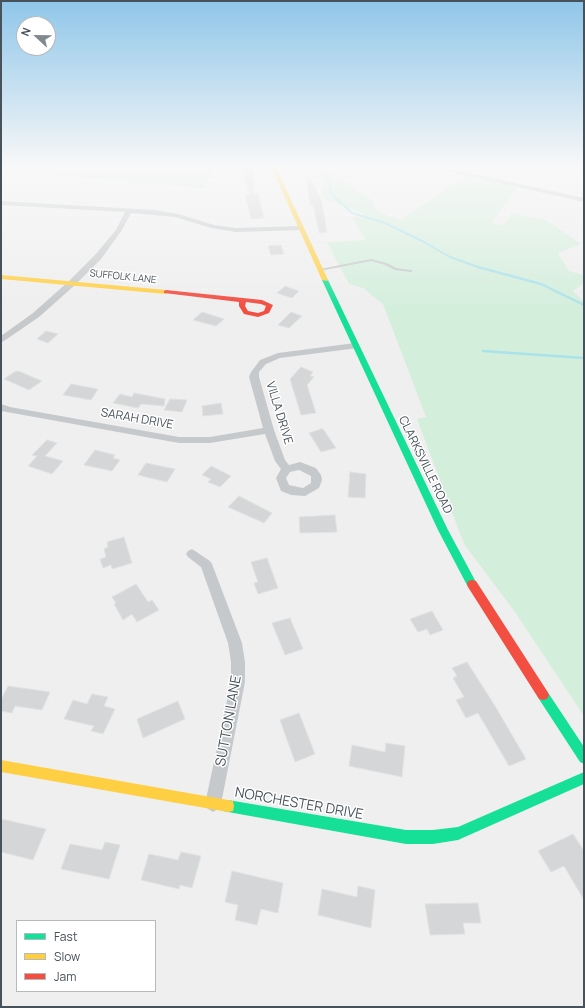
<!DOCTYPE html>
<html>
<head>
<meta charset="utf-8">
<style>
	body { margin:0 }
	#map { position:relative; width:585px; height:1008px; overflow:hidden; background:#efefef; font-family:Manrope,sans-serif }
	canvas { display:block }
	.frame { position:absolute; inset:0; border:2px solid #47525a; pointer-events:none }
	.legend { position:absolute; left:16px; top:920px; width:140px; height:72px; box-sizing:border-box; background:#fff; border:1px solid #b5babd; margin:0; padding:5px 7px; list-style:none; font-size:12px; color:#47525a }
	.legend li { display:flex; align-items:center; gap:8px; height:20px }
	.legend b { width:20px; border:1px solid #b5babd }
	.north { position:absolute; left:16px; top:16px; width:40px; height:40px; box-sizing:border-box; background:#fff; border:1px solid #b5babd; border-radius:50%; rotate:292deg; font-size:11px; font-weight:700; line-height:16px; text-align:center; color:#47525a }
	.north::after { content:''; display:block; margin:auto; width:14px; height:18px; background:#82898e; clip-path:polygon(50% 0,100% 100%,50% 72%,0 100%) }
</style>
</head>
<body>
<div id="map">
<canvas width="585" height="1008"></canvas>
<div class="frame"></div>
<ul class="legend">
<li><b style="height:5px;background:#16e098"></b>Fast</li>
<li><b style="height:5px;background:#ffcf43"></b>Slow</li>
<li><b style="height:5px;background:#f24e42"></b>Jam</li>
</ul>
<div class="north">N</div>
</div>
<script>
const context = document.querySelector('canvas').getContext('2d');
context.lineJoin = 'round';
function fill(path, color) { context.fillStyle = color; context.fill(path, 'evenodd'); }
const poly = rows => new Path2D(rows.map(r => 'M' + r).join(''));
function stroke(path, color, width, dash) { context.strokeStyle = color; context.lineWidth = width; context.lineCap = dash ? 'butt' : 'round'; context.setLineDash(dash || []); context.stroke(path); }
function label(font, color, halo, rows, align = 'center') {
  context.font = font + ' Manrope,sans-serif'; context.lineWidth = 3; context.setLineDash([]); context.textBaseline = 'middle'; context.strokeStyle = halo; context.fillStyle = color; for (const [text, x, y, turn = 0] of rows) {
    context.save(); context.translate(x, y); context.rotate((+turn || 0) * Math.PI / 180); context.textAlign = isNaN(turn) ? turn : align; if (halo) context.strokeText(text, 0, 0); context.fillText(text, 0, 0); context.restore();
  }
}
const green = poly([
	[1,167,214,167,204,188,1,171],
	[306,167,323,167,369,198,380,213,401,220,466,175,518,187,491,223,503,225,512,213,546,220,581,244,558,253,569,271,584,275,584,283,573,291,584,302,584,716,515,612,464,544,417,419,426,417,383,304,363,288,349,284,327,242,366,240,352,218,366,215,322,198,324,181]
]);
const streamFar1 = poly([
	[315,167,331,183,330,193,352,213,385,223,424,242,450,257,481,268]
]);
const stream = poly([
	[478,267,541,284,584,305],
	[483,351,584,358]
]);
const building = poly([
	[240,167,250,167,254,176,253,194,258,193,264,218,251,219,245,194,250,194,240,167],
	[309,175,322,202,327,232,319,233,313,205,310,205,306,176,309,175],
	[281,245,284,254,271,255,268,246,281,245],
	[285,286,299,291,292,298,277,293,285,286],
	[202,312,224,319,216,326,193,320,202,312],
	[291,312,302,316,289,328,278,325,291,312],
	[46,331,58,334,48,343,37,339,46,331],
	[301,367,313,372,310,376,314,377,307,385,316,413,301,415,290,379,301,367],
	[16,371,21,372,42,381,29,390,4,379,16,371],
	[71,384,98,389,91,400,63,395,71,384],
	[134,393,165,399,164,406,141,404,138,408,113,403,120,394,132,397,134,393],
	[170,399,187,400,182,412,164,410,170,399],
	[221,403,223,414,203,416,202,406,221,403],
	[321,429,323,429,336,448,321,452,309,433,321,429],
	[47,440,57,443,45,456,63,461,52,474,28,466,37,456,32,455,47,440],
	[95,450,115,455,113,458,120,460,112,471,84,465,95,450],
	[146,463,175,469,167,482,138,475,146,463],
	[211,466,231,476,220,487,208,482,211,479,202,475,211,466],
	[350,472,366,474,365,498,348,497,350,472],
	[239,496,272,513,264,523,228,507,239,496],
	[335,515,337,532,300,533,299,517,335,515],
	[124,537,132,563,112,569,111,565,103,568,100,559,106,557,104,549,108,547,107,542,124,537],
	[267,558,278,588,258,594,254,583,258,582,251,562,267,558],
	[136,584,148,602,152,600,159,610,137,622,132,614,123,620,114,604,116,603,112,597,136,584],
	[432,611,443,630,430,635,427,629,418,632,410,619,432,611],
	[290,618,303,649,285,655,272,623,290,618],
	[467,662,495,706,526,759,509,766,478,713,466,718,456,700,464,697,453,678,457,676,452,668,467,662],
	[8,686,50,692,42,710,15,706,12,713,1,711,1,700,8,686],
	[92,694,108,697,104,706,115,709,103,734,91,731,94,726,64,719,73,700,87,704,92,694],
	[178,701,185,719,143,738,137,719,178,701],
	[299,713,315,754,295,762,280,720,299,713],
	[386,743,405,746,402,777,349,766,352,745,385,752,386,743],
	[1,819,46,829,33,860,1,852,1,819],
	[573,834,584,851,584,900,564,866,551,872,538,851,573,834],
	[105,842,120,845,109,879,61,869,70,844,102,850,105,842],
	[181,852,201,856,192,888,180,885,179,889,141,880,149,854,178,860,181,852],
	[232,871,283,883,278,913,261,909,257,925,235,920,238,905,225,902,232,871],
	[358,886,375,890,371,928,318,915,322,889,357,897,358,886],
	[478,903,481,923,463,923,465,934,430,935,425,904,478,903]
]);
const lane = poly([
	[371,259,387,263,396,268,411,270,413,271,411,272,395,270,385,265,371,261,320,271,318,270,320,269,371,259]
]);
const street = poly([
	[429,167,442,167,584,198,584,202,429,167],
	[1,201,154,210,178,214,214,225,236,228,301,226,304,228,301,230,236,232,211,228,175,217,131,213,122,230,101,259,75,285,39,317,1,343,1,336,33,313,69,281,95,255,116,230,125,212,1,205,1,201],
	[355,343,358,344,359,346,358,348,280,358,266,364,259,372,259,377,274,430,285,460,289,465,300,462,316,468,321,475,322,480,319,488,305,496,291,495,281,491,276,478,281,469,275,461,265,434,210,443,179,443,1,411,1,404,10,407,179,437,210,437,263,428,249,377,251,372,260,360,278,353,355,343],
	[299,470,311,476,311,483,303,488,289,485,286,478,290,472,299,470],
	[192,549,210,561,212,564,242,643,245,662,245,682,221,804,218,809,213,812,208,809,205,804,231,682,231,662,228,643,201,567,188,557,186,554,188,551,192,549]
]);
const fast = poly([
	[325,278,328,280,448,530,477,584,476,587,472,588,468,587,438,530,322,280,325,278],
	[543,690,547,691,584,747,584,764,580,762,539,699,537,695,539,691,543,690],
	[584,772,584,784,458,840,433,844,406,844,228,812,223,811,222,806,223,801,228,800,406,830,433,830,458,827,584,772]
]);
const slow = poly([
	[271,167,276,167,328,280,327,281,322,280,271,167],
	[1,275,166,290,169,292,166,294,1,279,1,275],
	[1,760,228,800,233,801,234,806,233,811,228,812,1,772,1,760]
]);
const jam = poly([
	[166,290,262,300,273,305,269,313,258,317,244,314,239,306,239,302,164,293,164,291,166,290],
	[246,302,261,304,266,306,264,311,258,313,248,311,245,306,246,302],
	[472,580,476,581,547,691,549,695,547,699,543,700,539,699,468,587,467,584,468,581,472,580]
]);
const farStreetnames = [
	["SUFFOLK LANE",123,277,6]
];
const streetNames = [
	["VILLA DRIVE",279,413,73],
	["SARAH DRIVE",137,419,10],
	["CLARKSVILLE ROAD",425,465,64]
];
const nearStreetnames = [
	["SUTTON LANE",229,721,-80],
	["NORCHESTER DRIVE",299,804,10]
];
fill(green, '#d4eedc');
stroke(streamFar1, '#aae2ea', 2);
stroke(stream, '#aae2ea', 2.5);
fill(building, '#d5d6d7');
stroke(building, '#e0e1e2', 1);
fill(lane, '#c6c9cb');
fill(street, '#c6c9cb');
fill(fast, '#16e098');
fill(slow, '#ffcf43');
fill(jam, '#f24e42');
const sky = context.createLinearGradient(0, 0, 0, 308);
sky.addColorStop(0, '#8fc6e9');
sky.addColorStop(0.54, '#f8f8f8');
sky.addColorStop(1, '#f8f8f800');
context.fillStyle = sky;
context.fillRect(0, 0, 585, 308);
label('10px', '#47525a', '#fff', farStreetnames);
label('12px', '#47525a', '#fff', streetNames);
label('14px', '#47525a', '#fff', nearStreetnames);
</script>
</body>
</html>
